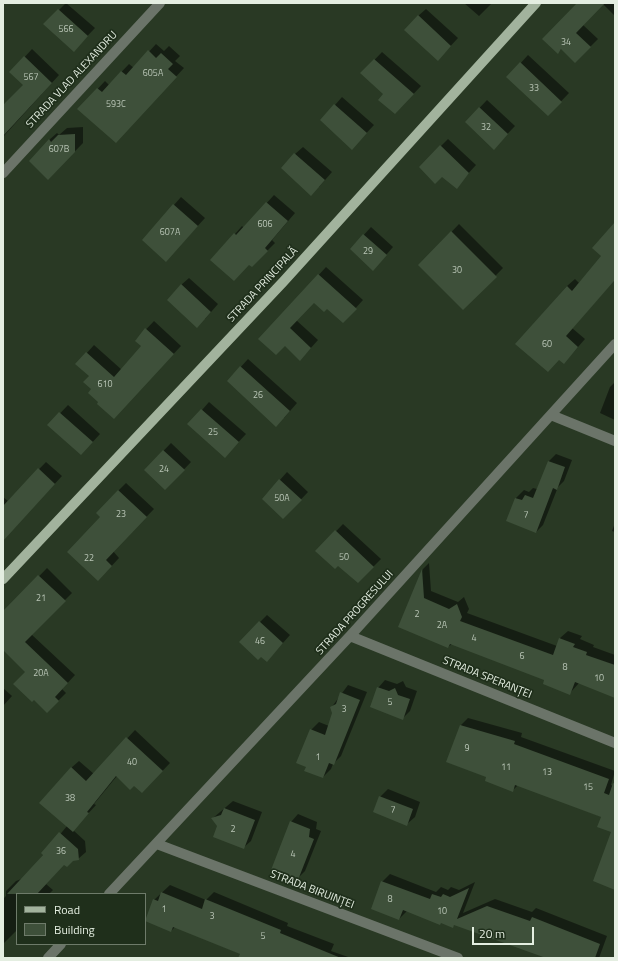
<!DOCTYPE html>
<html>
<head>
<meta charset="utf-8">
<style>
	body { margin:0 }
	#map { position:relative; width:618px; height:961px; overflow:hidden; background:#293924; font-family:"Titillium Web",sans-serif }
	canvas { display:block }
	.frame { position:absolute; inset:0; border:4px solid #e4eee1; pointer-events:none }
	.legend { position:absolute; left:16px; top:893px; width:130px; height:52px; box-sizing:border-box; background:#1f2f1b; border:1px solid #6e7b6a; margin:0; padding:5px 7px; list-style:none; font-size:12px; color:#e4eee1 }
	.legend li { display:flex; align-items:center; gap:8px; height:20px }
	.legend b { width:20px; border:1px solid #6e7b6a }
	.scale { position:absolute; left:472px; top:927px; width:62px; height:18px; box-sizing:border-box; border:2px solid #e4eee1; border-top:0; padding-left:5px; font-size:12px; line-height:14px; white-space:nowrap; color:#e4eee1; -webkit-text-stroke:3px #1f2f1b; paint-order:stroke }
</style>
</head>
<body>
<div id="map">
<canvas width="618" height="961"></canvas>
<div class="frame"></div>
<ul class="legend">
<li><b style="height:5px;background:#a2b39d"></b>Road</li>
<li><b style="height:11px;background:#3e503a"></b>Building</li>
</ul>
<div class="scale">20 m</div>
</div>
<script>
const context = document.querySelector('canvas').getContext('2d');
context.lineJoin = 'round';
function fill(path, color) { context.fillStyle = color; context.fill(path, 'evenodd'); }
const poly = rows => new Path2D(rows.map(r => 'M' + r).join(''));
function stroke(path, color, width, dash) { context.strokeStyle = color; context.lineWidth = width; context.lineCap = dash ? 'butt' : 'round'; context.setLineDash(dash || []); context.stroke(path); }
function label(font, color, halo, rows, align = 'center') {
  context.font = font + ' "Titillium Web",sans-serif'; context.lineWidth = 3.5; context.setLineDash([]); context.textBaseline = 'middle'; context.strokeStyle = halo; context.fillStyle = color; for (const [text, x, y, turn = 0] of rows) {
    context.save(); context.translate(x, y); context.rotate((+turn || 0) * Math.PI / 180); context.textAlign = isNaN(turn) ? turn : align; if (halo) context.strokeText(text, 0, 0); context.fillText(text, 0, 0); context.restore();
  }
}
const shadow = poly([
	[66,3,95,28,74,50,45,24],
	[464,3,492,3,479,16],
	[579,3,615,3,615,16,603,4,582,24,598,39,575,62,562,48,558,53],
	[426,9,458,38,445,52,418,16],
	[156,44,164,51,169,46,180,56,175,61,184,68,123,134,79,109,105,81,109,85,129,64,134,68],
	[32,49,59,75,3,137,3,103,5,104,24,85,11,72],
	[382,52,421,86,402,106,385,94,362,73],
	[528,55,569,93,548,115,508,77],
	[342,97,374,125,359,141,335,105],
	[487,100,515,126,494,148,466,122],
	[83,127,83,143,48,179,49,140,57,133,59,135,67,128],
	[448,139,476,165,456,187,442,175,420,167],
	[303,147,332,172,319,187,295,154],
	[274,195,295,213,272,240,275,243,252,266,235,234,242,226,244,228],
	[181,197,205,218,173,253,143,240],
	[459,224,503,268,463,309,420,265],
	[615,224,615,280,572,328,585,339,564,363,559,359,516,344,567,286,575,279,579,283,603,256],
	[371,227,393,247,380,262,351,249],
	[326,267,363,300,343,322,327,307,314,302,296,320,318,340,300,360,285,345,260,339],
	[189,278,218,304,205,319,181,285],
	[154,321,181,346,121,410,99,402,93,389,90,376,77,364,94,345,122,370,142,346,136,340],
	[248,359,297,403,284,418,228,381],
	[615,382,615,420,600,413,610,387],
	[209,402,246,434,232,449,202,410],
	[68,405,100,434,89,446,49,425],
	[171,443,191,462,173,481,145,470],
	[556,454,572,460,564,481,558,487,543,525,536,532,507,521,516,498,524,490,529,492,533,488,537,489,549,461],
	[46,462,62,476,12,530,3,537,3,497,8,501],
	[287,472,308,492,291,510,263,499],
	[126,483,154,509,113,551,119,558,106,572,101,516,118,491],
	[615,523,615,532,612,531],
	[343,524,381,559,358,582,339,565,317,551],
	[429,563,431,591,458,602,464,597,469,609,467,613,557,646,560,638,568,631,582,636,580,639,594,645,593,647,615,655,615,694,579,683,570,693,546,679,452,644,448,647,399,626,423,569],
	[47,568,72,593,31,634,75,675,62,689,66,693,47,712,27,672,3,648,3,621,18,598],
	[267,615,290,635,267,661,260,622],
	[385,680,397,684,403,681,406,687,417,691,410,711,402,719,378,688],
	[348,685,367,692,341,756,333,764,331,769,323,777,311,730,319,722,329,726,333,713,331,708],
	[3,688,12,696,3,706],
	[468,718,522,733,521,737,615,771,611,785,615,787,615,889,612,831,602,817,518,785,512,791,488,776,461,725],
	[135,730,170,763,150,784,134,785,117,776,94,804,96,805,73,830,85,841,86,852,78,859,65,863,46,884,53,890,49,894,17,894,17,930,3,944,3,899,6,896,6,891,16,881,24,878,67,826,71,768,79,761,94,774],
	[388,789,420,802,415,817,407,824,380,797],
	[233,801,262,812,251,841,243,848,218,826,213,818],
	[298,814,317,822,316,829,321,831,305,871,297,879,291,822],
	[390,874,436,892,441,887,448,890,451,887,459,890,475,882,463,913,495,899,532,912,536,908,607,936,599,958,561,958,455,924,453,926,407,911,399,919,382,882],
	[170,885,206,900,214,892,288,923,287,926,334,944,331,951,351,958,240,958,241,954,175,927,171,931,154,900]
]);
const building = poly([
	[577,3,605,3,576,33,591,47,575,63,561,49,558,54,542,39],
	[58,9,88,36,74,52,43,24],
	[418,15,451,46,438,61,404,30],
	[148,50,156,58,161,53,173,64,168,69,177,77,116,143,77,109,97,88,102,92,121,71,126,75],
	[24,56,52,83,3,136,3,105,23,85,9,72],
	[374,59,414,94,395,114,378,100,383,94,360,73],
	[520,62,562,102,548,116,506,77],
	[334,104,367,133,352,150,320,120],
	[479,107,508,134,494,150,465,122],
	[75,134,75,152,48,180,29,161,49,139,51,142,58,135],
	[440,145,469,173,457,189,442,177,435,184,419,167],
	[294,153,325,180,311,196,281,168],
	[266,202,288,221,265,248,268,251,252,267,249,265,234,281,210,260,234,233,236,235],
	[173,204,198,226,166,262,142,240],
	[615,222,615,280,566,336,578,347,564,364,559,360,548,372,515,344,567,286,572,291,601,256,592,248],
	[451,231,497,277,463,310,418,265],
	[363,234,387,255,373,271,350,249],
	[318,274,357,309,343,323,327,309,324,312,314,303,290,328,311,348,300,361,285,346,276,355,258,339],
	[181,284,211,312,197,328,167,300],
	[145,328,174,354,114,419,97,404,98,402,88,393,91,389,83,382,89,376,75,364,86,352,114,377,141,346,135,341],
	[240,366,290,411,276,427,227,381],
	[201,409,239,442,225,458,187,424],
	[59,412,93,442,81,455,47,425],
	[163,450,185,470,165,490,144,470],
	[548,461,565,467,557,490,553,488,536,533,506,521,515,498,522,500,525,495,533,498],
	[38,468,55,484,3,541,3,506],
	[279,479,302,500,283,519,262,499],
	[118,490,147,517,106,560,112,566,98,581,67,552,100,517,96,513],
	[335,530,374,567,358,583,338,566,335,569,315,551],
	[422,569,424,598,449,609,457,604,462,617,460,621,553,655,559,638,575,644,573,647,587,652,586,655,615,665,615,698,575,682,570,695,543,684,544,680,450,644,448,648,398,627],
	[38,575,66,601,25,642,68,683,55,697,59,701,47,713,34,700,32,702,13,684,25,672,3,650,3,611],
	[259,621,283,643,267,662,261,657,258,660,239,642],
	[377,687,389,691,395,688,398,695,410,699,403,720,370,707],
	[340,692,360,700,334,765,329,763,323,778,304,771,306,767,296,763,310,729,325,735,332,713,330,707,336,704],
	[460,725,515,741,514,744,609,779,604,793,609,795,613,783,615,784,615,890,593,881,611,832,597,827,601,817,515,785,513,792,485,781,486,777,446,762],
	[126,737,163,771,142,793,134,786,130,790,116,776,87,812,89,813,73,832,39,803,71,767,86,781],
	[379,796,413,809,407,826,373,812],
	[224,808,255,820,244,849,213,837,217,826,211,818,221,815],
	[290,821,310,829,309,837,314,839,298,880,271,870],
	[59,832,78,849,79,860,73,861,67,867,64,865,37,894,7,894,43,855,41,853],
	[381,881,430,899,432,894,441,897,443,894,450,897,469,888,457,919,487,906,530,921,532,917,600,944,595,958,546,958,454,925,453,928,441,923,440,925,403,910,399,920,371,909],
	[161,892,202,909,205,899,281,930,280,933,341,958,238,958,240,954,173,927,171,932,145,921,153,899,158,901]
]);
const minor = poly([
	[3,173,160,3],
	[551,415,615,441],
	[350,636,615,743],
	[157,844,458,958],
	[109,894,350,636,615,344],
	[48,958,61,944]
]);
const major = poly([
	[3,579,283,282,536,3]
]);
const numberNames = [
	["566",66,30],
	["34",566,43],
	["605A",153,74],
	["567",31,78],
	["33",534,89],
	["593C",116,105],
	["32",486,128],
	["607B",59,150],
	["606",265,225],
	["607A",170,233],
	["29",368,252],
	["30",457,271],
	["60",547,345],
	["610",105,385],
	["26",258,396],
	["25",213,433],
	["24",164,470],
	["50A",282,499],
	["23",121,515],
	["7",526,516],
	["50",344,558],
	["22",89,559],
	["21",41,599],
	["2",417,615],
	["2A",442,626],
	["4",474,639],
	["46",260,642],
	["6",522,657],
	["8",565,668],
	["20A",41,674],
	["10",599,679],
	["5",390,703],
	["3",344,710],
	["9",467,749],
	["1",318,758],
	["40",132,763],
	["11",506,768],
	["13",547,773],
	["15",588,788],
	["38",70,799],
	["7",393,811],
	["2",233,830],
	["36",61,852],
	["4",293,855],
	["8",390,900],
	["1",164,910],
	["10",442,912],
	["3",212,917],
	["5",263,937]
];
const streetNames = [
	["STRADA VLAD ALEXANDRU",72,80,-47],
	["STRADA PRINCIPALĂ",263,285,-47],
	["STRADA PROGRESULUI",355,613,-48],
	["STRADA SPERANȚEI",487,678,22],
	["STRADA BIRUINȚEI",312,890,21]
];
fill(shadow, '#0007');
fill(building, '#3e503a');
stroke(minor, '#6b7469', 10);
stroke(major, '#a2b39d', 10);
label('9px', '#bac6b7', null, numberNames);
label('11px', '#e4eee1', '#1f2f1b', streetNames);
</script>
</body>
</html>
